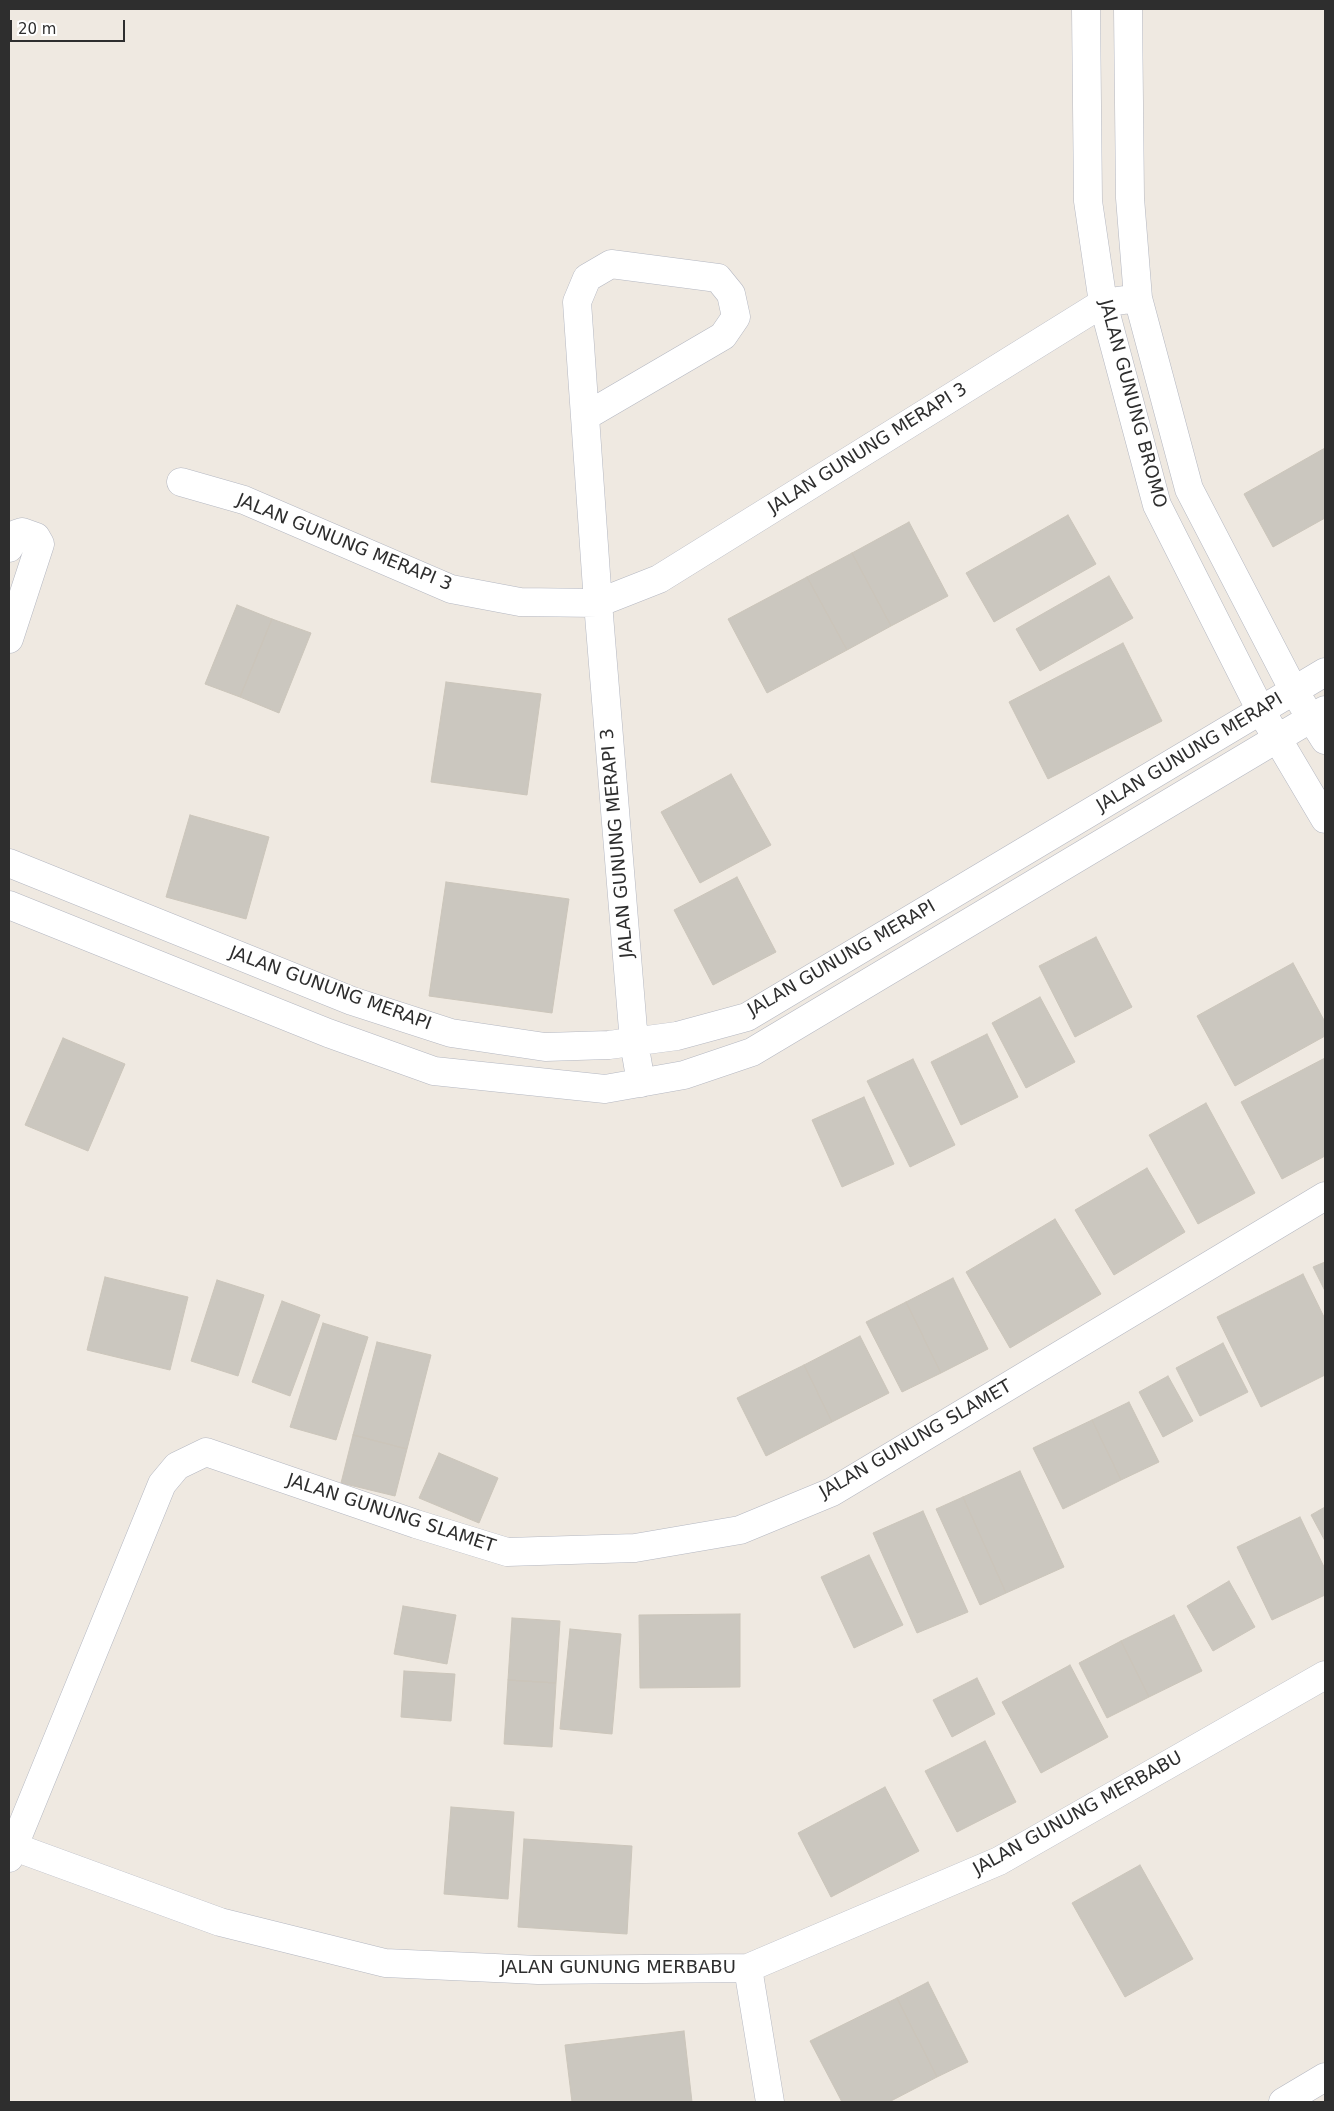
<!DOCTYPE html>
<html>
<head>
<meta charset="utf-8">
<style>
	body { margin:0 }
	#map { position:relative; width:1334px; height:2111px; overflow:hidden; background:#efe9e1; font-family:"DejaVu Sans",sans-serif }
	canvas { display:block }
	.frame { position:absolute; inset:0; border:10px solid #2e2e2e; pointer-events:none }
	.scale { position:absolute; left:10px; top:20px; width:115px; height:22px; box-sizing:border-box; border:2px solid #2e2e2e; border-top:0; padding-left:6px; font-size:15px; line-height:18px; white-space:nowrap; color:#2e2e2e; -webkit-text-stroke:4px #fff; paint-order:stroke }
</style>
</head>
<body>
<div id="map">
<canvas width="1334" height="2111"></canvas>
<div class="frame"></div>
<div class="scale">20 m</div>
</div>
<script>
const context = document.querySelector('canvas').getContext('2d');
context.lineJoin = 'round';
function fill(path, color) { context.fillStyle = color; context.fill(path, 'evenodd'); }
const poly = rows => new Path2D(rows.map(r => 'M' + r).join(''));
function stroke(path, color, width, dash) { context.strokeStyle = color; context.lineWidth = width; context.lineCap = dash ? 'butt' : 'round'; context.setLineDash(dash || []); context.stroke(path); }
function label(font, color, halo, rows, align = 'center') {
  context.font = font + ' "DejaVu Sans",sans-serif'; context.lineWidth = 4; context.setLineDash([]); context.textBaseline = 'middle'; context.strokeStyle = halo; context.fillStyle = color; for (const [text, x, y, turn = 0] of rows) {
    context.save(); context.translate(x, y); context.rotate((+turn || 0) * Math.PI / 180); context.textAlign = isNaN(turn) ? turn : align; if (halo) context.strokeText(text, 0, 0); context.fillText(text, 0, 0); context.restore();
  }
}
const building = poly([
	[1325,448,1325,518,1273,547,1244,494,1325,448],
	[1068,515,1096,564,994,622,966,573,1068,515],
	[909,522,948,596,891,626,852,553,909,522],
	[852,553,891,626,847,650,807,577,852,553],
	[1109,576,1133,618,1040,671,1016,629,1109,576],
	[807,577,847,650,767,693,728,619,807,577],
	[237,605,272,619,240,697,205,684,237,605],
	[272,619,311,633,279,713,240,697,272,619],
	[1123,643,1162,721,1048,779,1009,702,1123,643],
	[446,682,541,694,527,795,431,782,446,682],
	[731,774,771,845,700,883,661,812,731,774],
	[190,815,269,837,246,919,166,897,190,815],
	[737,877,776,952,713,985,674,910,737,877],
	[446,882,569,899,552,1013,429,996,446,882],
	[1096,937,1132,1007,1075,1037,1039,966,1096,937],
	[1293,963,1325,1022,1325,1036,1235,1086,1197,1016,1293,963],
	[1040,997,1075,1062,1026,1088,992,1023,1040,997],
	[987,1034,1018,1097,961,1125,931,1062,987,1034],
	[63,1038,125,1064,88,1151,25,1125,63,1038],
	[1325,1058,1325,1156,1282,1179,1241,1102,1325,1058],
	[913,1059,955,1145,910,1167,867,1081,913,1059],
	[864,1097,894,1164,842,1187,812,1120,864,1097],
	[1206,1103,1255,1193,1198,1224,1149,1135,1206,1103],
	[1147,1168,1185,1232,1114,1275,1075,1210,1147,1168],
	[1055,1219,1101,1294,1010,1348,966,1272,1055,1219],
	[1325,1262,1325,1291,1313,1267,1325,1262],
	[1303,1274,1325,1319,1325,1375,1261,1407,1217,1317,1303,1274],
	[105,1277,188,1297,170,1370,87,1350,105,1277],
	[953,1278,988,1349,941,1373,906,1302,953,1278],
	[217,1280,264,1295,238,1376,191,1361,217,1280],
	[282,1301,320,1315,290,1396,252,1382,282,1301],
	[906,1302,941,1373,902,1392,866,1322,906,1302],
	[323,1323,368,1337,336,1440,290,1427,323,1323],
	[860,1336,889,1393,832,1422,804,1365,860,1336],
	[377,1342,431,1355,407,1449,353,1435,377,1342],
	[1223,1343,1248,1392,1200,1416,1176,1368,1223,1343],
	[804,1365,832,1422,766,1456,737,1398,804,1365],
	[1168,1376,1193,1421,1163,1437,1139,1392,1168,1376],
	[1129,1402,1159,1462,1121,1480,1092,1420,1129,1402],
	[1092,1420,1121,1480,1063,1509,1033,1448,1092,1420],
	[353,1435,407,1449,395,1496,341,1483,353,1435],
	[439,1453,498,1478,479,1523,419,1498,439,1453],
	[1020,1471,1064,1567,1006,1593,963,1497,1020,1471],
	[963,1497,1006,1593,980,1605,936,1509,963,1497],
	[1325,1507,1325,1541,1311,1515,1325,1507],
	[923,1511,968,1612,917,1633,873,1533,923,1511],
	[1300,1517,1325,1569,1325,1595,1272,1620,1237,1547,1300,1517],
	[869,1555,903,1625,854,1648,821,1577,869,1555],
	[1229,1581,1255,1627,1213,1651,1187,1606,1229,1581],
	[403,1606,456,1615,447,1664,394,1654,403,1606],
	[740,1614,740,1687,640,1688,639,1615,740,1614],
	[1174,1615,1202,1671,1149,1697,1121,1641,1174,1615],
	[512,1618,560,1621,556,1683,508,1680,512,1618],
	[570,1629,621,1634,612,1734,560,1729,570,1629],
	[1121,1641,1149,1697,1107,1718,1079,1663,1121,1641],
	[1070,1665,1108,1737,1041,1773,1002,1702,1070,1665],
	[404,1671,455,1674,451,1721,401,1717,404,1671],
	[977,1678,995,1714,952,1737,933,1700,977,1678],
	[508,1680,556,1683,552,1747,504,1744,508,1680],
	[985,1741,1016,1802,957,1832,925,1771,985,1741],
	[885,1787,919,1851,831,1897,798,1833,885,1787],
	[451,1807,514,1812,508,1899,444,1894,451,1807],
	[524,1839,632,1846,627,1934,518,1927,524,1839],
	[1140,1865,1193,1959,1125,1997,1072,1903,1140,1865],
	[928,1982,968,2062,937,2077,897,1998,928,1982],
	[897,1998,937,2077,889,2102,842,2102,810,2041,897,1998],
	[684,2031,692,2102,572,2102,565,2045,684,2031]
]);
const minor = poly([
	[1086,9,1088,201,1103,303,1157,505,1261,711,1325,819],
	[1128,9,1130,198,1138,298,1189,489,1294,691,1325,740],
	[586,416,723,336,736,317,731,294,718,278,611,264,587,278,577,302,598,603,634,1042,641,1083],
	[181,482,244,500,451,589,520,602,598,603,659,579,1103,303,1138,298],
	[9,548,16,534,22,532,36,537,40,544,9,639],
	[9,863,352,1001,451,1033,545,1047,609,1045,677,1036,747,1017,1325,672],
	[9,905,328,1033,434,1071,605,1089,684,1075,752,1052,1325,710],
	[9,1845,220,1922,385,1963,538,1970,748,1968,999,1861,1325,1675],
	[9,1858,162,1484,177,1466,206,1452,416,1524,507,1552,635,1548,740,1530,832,1492,1325,1196],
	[748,1968,770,2102],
	[1283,2102,1325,2077]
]);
const streetNames = [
	["JALAN GUNUNG BROMO",1132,404,75],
	["JALAN GUNUNG MERAPI 3",868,449,-32],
	["JALAN GUNUNG MERAPI 3",344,543,22],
	["JALAN GUNUNG MERAPI",1190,753,-31],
	["JALAN GUNUNG MERAPI 3",618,843,-95],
	["JALAN GUNUNG MERAPI",842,959,-30],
	["JALAN GUNUNG MERAPI",330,989,20],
	["JALAN GUNUNG SLAMET",916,1440,-30],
	["JALAN GUNUNG SLAMET",391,1514,18],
	["JALAN GUNUNG MERBABU",1078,1814,-29],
	["JALAN GUNUNG MERBABU",618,1968]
];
fill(building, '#cbc7bf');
stroke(building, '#cbc5ba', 1);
stroke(minor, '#b4b7c1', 29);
stroke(minor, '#fff', 28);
label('18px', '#2e2e2e', '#fff', streetNames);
</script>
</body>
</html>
